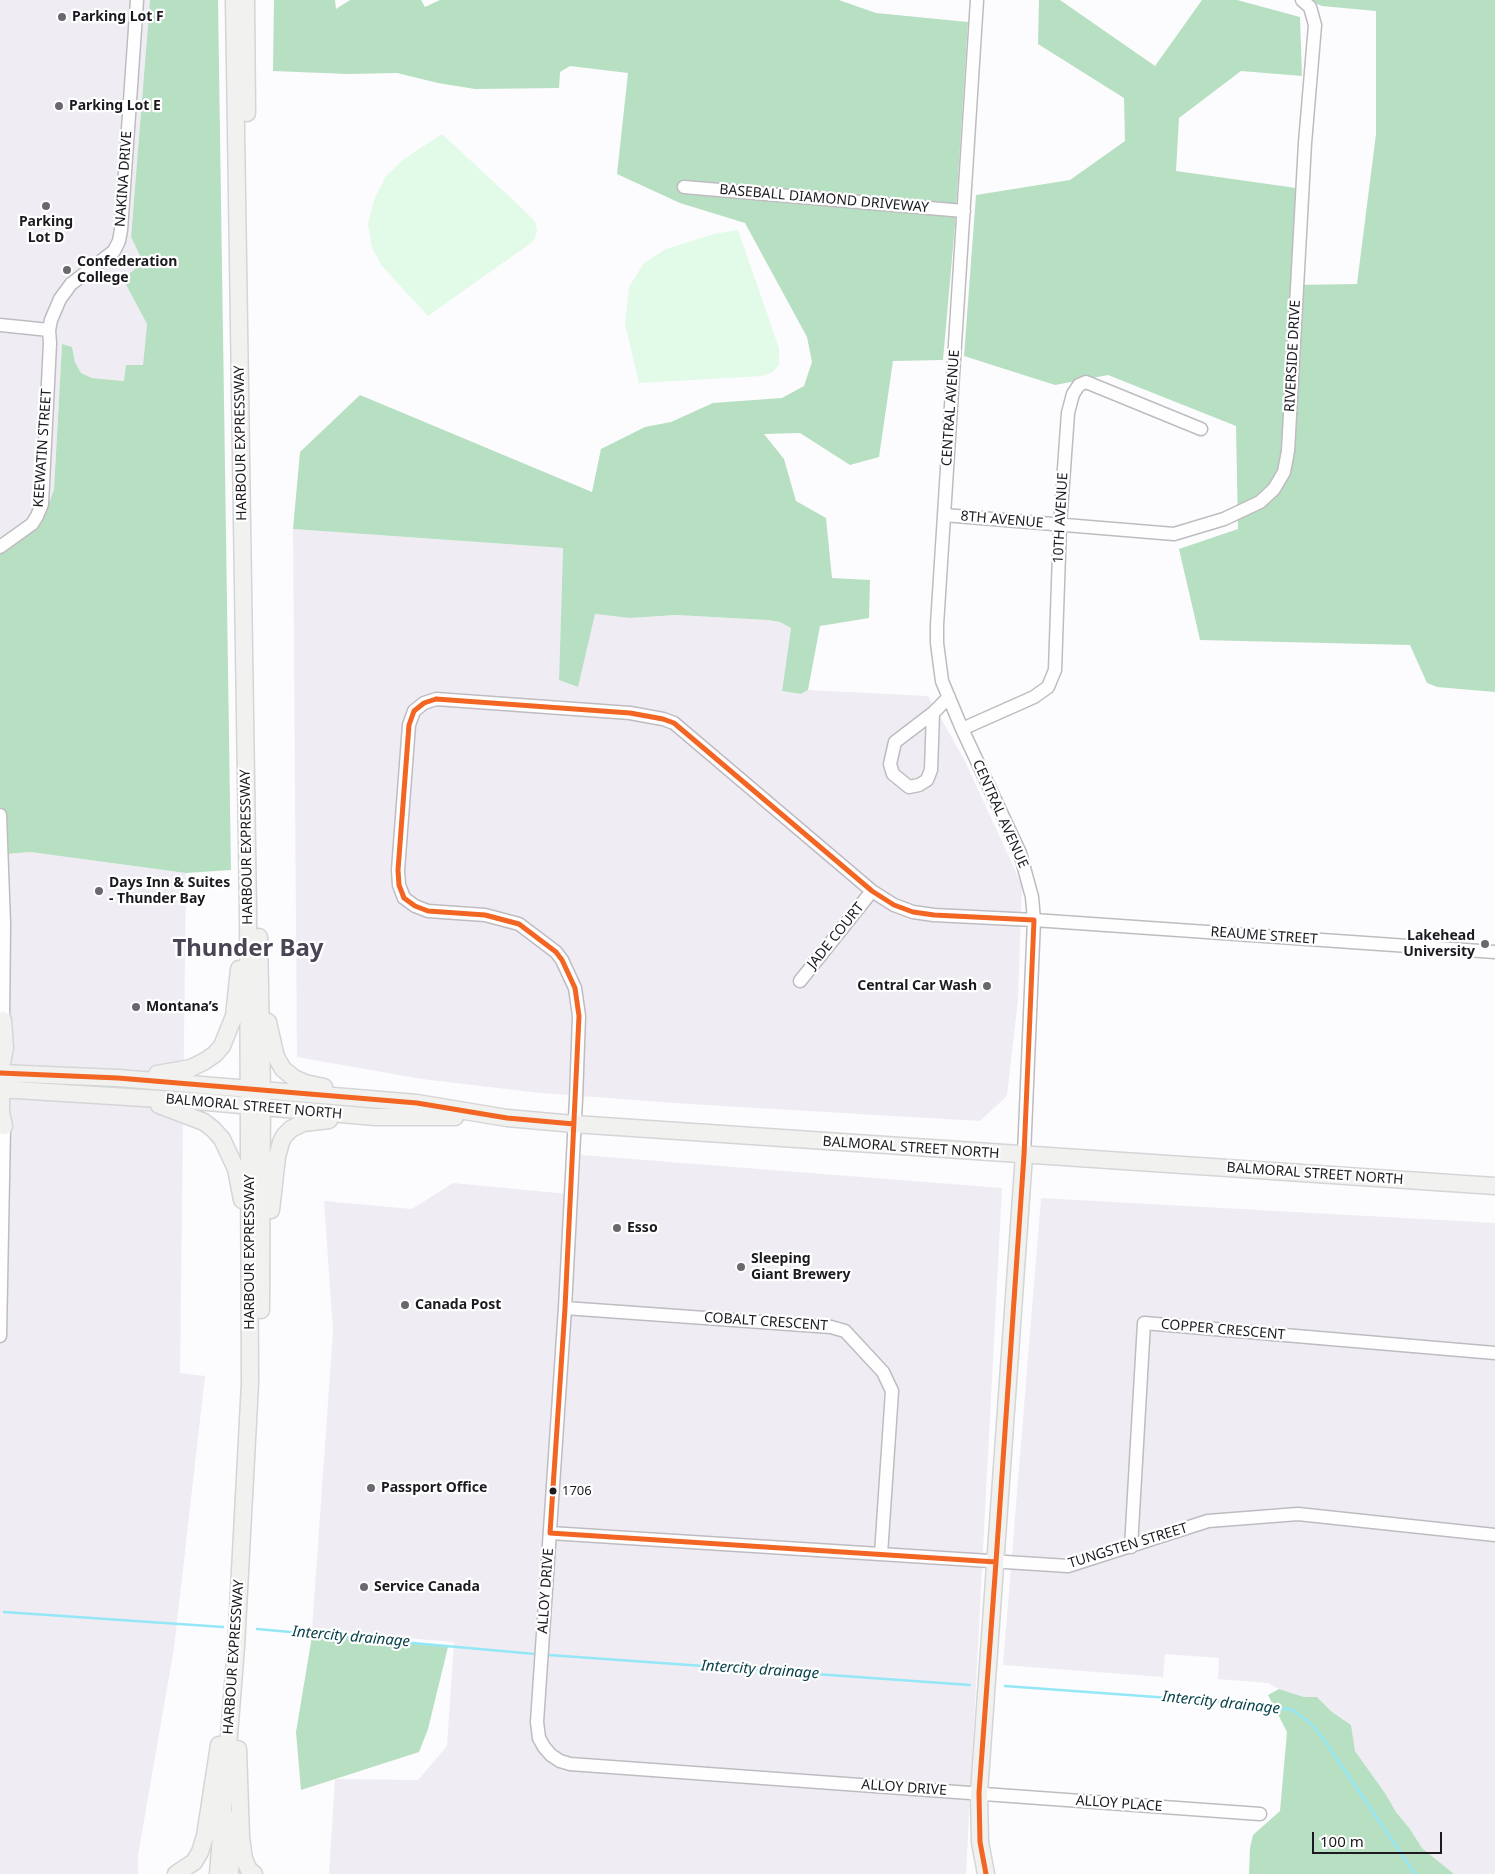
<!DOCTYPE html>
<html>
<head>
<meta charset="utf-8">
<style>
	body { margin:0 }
	#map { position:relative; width:1495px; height:1874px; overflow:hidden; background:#fcfbfd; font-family:"Noto Sans",sans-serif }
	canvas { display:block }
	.scale { position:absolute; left:1312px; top:1832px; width:130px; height:22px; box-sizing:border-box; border:2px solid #1c1920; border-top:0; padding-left:6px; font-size:15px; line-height:18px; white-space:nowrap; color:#1c1920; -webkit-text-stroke:4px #fff; paint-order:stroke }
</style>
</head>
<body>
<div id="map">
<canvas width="1495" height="1874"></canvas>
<div class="scale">100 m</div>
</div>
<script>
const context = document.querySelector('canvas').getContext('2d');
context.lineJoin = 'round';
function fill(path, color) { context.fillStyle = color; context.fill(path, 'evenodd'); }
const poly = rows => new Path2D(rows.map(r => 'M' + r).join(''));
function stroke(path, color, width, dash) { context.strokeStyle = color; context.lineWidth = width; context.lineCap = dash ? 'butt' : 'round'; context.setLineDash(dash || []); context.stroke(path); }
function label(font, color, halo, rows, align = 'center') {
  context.font = font + ' "Noto Sans",sans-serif'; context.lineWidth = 4.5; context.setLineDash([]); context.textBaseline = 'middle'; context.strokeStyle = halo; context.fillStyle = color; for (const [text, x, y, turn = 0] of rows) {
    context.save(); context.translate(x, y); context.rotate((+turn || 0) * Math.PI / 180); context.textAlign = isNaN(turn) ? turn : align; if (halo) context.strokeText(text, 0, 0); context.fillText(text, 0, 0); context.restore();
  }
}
const built = poly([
	[0,0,150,0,131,237,143,262,123,279,147,324,143,365,124,381,92,378,81,373,75,362,72,347,62,344,54,489,43,520,7,538,0,538],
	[293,529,563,548,559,679,577,687,594,614,630,618,676,615,768,620,780,622,791,628,782,691,801,694,808,690,928,696,964,759,1022,885,1018,999,1007,1096,980,1121,689,1104,540,1093,422,1079,297,1057],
	[30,852,186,873,180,1373,205,1376,174,1648,138,1855,138,1874,0,1874,0,882,7,854],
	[581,1155,1002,1188,966,1874,329,1874,335,1779,418,1780,447,1746,454,1642,312,1630,333,1331,324,1201,412,1209,453,1183,578,1195],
	[1041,1198,1495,1223,1495,1874,1454,1874,1422,1848,1410,1829,1396,1812,1385,1793,1355,1751,1350,1725,1332,1712,1317,1697,1304,1697,1279,1689,1268,1683,1218,1679,1219,1658,1165,1654,1163,1677,1003,1665]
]);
const green = poly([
	[442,134,527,213,535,222,537,230,535,238,531,243,428,316,382,266,372,248,368,224,374,200,386,176,404,159],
	[738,230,779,348,779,364,773,372,762,376,639,383,625,324,629,287,644,263,666,249,714,234]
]);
const forest = poly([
	[150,0,218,0,231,870,186,873,30,852,7,854,0,882,0,538,7,538,43,520,54,489,62,344,72,347,75,362,81,373,92,378,124,381,126,365,143,365,147,324,123,279,143,262,131,237],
	[274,0,335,0,336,9,350,0,421,0,425,7,440,0,839,0,876,13,968,22,955,225,943,360,893,361,879,457,850,465,800,433,764,434,784,459,796,501,826,518,832,578,870,580,869,618,820,626,808,690,801,694,782,691,791,628,780,622,768,620,676,615,630,618,595,614,578,687,559,680,563,548,293,529,300,452,360,395,592,492,601,449,645,427,671,422,713,403,782,398,804,386,812,362,807,337,745,223,680,203,617,174,628,73,570,66,560,72,559,88,475,89,438,83,397,73,348,74,273,71],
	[1039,0,1060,0,1155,66,1202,0,1237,0,1300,17,1302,76,1241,71,1179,118,1176,171,1296,188,1291,285,1357,284,1376,134,1376,11,1322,6,1307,0,1495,0,1495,692,1437,687,1427,683,1410,645,1200,640,1179,549,1238,529,1236,426,1108,375,1055,385,964,356,976,195,1070,180,1125,141,1124,98,1038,44],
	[312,1636,356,1636,448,1647,428,1729,419,1752,301,1790,296,1732],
	[1279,1689,1304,1697,1317,1697,1332,1712,1351,1725,1355,1751,1385,1793,1396,1812,1410,1829,1422,1848,1454,1874,1249,1874,1250,1848,1253,1835,1280,1811,1287,1732,1268,1695]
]);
const stream = poly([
	[4,1612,223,1627],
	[257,1629,535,1654],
	[549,1655,970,1685],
	[1005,1686,1252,1704,1293,1710,1310,1723,1320,1734,1415,1874]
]);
const minor = poly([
	[977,0,937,625,937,643,942,681,962,729,1020,853,1032,897,1034,920,1024,1155],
	[684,187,964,211],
	[0,325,49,330],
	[944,515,1174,534,1224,519,1260,502,1274,489,1284,472,1288,451,1305,143,1315,25,1310,7,1302,0],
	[0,547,32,524,37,516,42,504,50,343,49,330,51,320,60,299,71,284,114,251,119,241,121,230,137,0],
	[933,713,931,770,927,780,919,785,909,787,893,774,890,764,895,742,933,713,949,697],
	[962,729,1034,697,1048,687,1055,670,1060,525,1068,413,1073,394,1079,385,1086,382,1201,429],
	[0,815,4,924,3,1020],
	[800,981,872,891],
	[565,1308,831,1327,845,1331,883,1372,892,1391,881,1554],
	[0,1336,4,1126],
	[550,1533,1068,1566,1208,1521,1298,1514,1495,1535],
	[1131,1547,1144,1323,1495,1353],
	[1260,1814,570,1764,560,1761,551,1755,544,1747,539,1738,537,1722,565,1308,576,1099,579,1016,575,988,562,960,556,952,519,924,485,915,428,911,415,906,404,898,399,885,398,870,409,725,414,711,424,703,436,699,630,713,663,719,674,723,872,891,894,905,913,912,934,915,1034,920,1495,952]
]);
const major = poly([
	[246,0,247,113],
	[259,937,262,1091,261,1310],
	[268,1022,276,1057,283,1069,294,1078,305,1083,324,1087],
	[0,1073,118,1078,417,1103,507,1118,574,1124,1495,1186],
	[0,1073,5,1048,3,1020],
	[157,1074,191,1068,205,1061,215,1054,222,1046,234,1016,239,969],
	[0,1089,207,1102,375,1117,455,1117],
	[159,1105,204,1122,213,1129,222,1139,236,1169,242,1200],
	[4,1126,1,1112,1,1099,3,1089,10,1083],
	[271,1210,277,1157,281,1142,284,1136,291,1129,303,1123,329,1120],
	[238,1749,241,1837,244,1859,249,1870,254,1874],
	[176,1874,194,1862,200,1852,205,1836,219,1745],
	[218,1874,236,1647,250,1383,248,909,234,0],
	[230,1874,233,1819],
	[986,1874,980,1842,979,1793,1024,1155]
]);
const bus1 = poly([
	[436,699,630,713,663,719,674,723,872,891,894,905,913,912,934,915,1034,920,1024,1155,996,1562,550,1533,565,1308,579,1016,575,988,562,960,556,952,519,924,485,915,428,911,415,906,404,898,399,885,398,870,409,725,414,711,424,703,436,699],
	[0,1073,118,1078,417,1103,507,1118,574,1124],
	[986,1874,980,1842,979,1793,996,1562]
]);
const markers = [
	[62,17,5,"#6a686d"],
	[59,106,5,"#6a686d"],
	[46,206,5,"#6a686d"],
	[67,270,5,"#6a686d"],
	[99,891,5,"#6a686d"],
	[1485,944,5,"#6a686d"],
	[987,986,5,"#6a686d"],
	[136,1007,5,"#6a686d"],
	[617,1228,5,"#6a686d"],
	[741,1267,5,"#6a686d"],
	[405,1305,5,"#6a686d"],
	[371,1488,5,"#6a686d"],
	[553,1491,4.5,"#1c1920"],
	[364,1587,5,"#6a686d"]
];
const busNames = [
	["1706",562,1491]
];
const poiNames = [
	["Parking Lot F",72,17],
	["Parking Lot E",69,106],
	["Parking",46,222,"center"],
	["Lot D",46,238,"center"],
	["Confederation",77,262],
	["College",77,278],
	["Days Inn & Suites",109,883],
	["- Thunder Bay",109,899],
	["Lakehead",1475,936,"right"],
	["University",1475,952,"right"],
	["Central Car Wash",977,986,"right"],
	["Montana’s",146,1007],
	["Esso",627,1228],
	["Sleeping",751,1259],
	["Giant Brewery",751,1275],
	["Canada Post",415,1305],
	["Passport Office",381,1488],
	["Service Canada",374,1587]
];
const streetNames = [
	["NAKINA DRIVE",124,179,-86],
	["BASEBALL DIAMOND DRIVEWAY",824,199,5],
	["RIVERSIDE DRIVE",1293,356,-87],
	["CENTRAL AVENUE",951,408,-86],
	["HARBOUR EXPRESSWAY",241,443,-91],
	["KEEWATIN STREET",43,448,-86],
	["10TH AVENUE",1061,518,-87],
	["8TH AVENUE",1002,520,5],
	["CENTRAL AVENUE",1000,814,66],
	["HARBOUR EXPRESSWAY",247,847,-91],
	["JADE COURT",836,936,-51],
	["REAUME STREET",1264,936,4],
	["BALMORAL STREET NORTH",254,1107,5],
	["BALMORAL STREET NORTH",911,1148,4],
	["BALMORAL STREET NORTH",1315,1174,4],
	["HARBOUR EXPRESSWAY",250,1252,-90],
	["COBALT CRESCENT",766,1322,4],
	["COPPER CRESCENT",1223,1330,5],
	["TUNGSTEN STREET",1128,1546,-17],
	["ALLOY DRIVE",546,1591,-86],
	["HARBOUR EXPRESSWAY",234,1657,-86],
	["ALLOY DRIVE",904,1788,4],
	["ALLOY PLACE",1119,1804,4]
];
const waterNames = [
	["Intercity drainage",351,1637,5],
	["Intercity drainage",760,1670,4],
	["Intercity drainage",1221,1703,6]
];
const townNames = [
	["Thunder Bay",248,949]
];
fill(built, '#efedf3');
fill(green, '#e2fae8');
fill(forest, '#b7e0c2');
stroke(stream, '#94e7f7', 2.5);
stroke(minor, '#bebcc1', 15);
stroke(major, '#d5d4d6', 19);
stroke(minor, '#fffeff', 12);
stroke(major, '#f1f2ef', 16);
stroke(bus1, '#f26522', 5);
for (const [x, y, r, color] of markers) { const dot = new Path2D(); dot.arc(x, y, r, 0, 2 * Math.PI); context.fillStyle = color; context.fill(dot); stroke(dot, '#fff', 2); }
label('13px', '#1c1920', '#fff', busNames, 'left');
label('bold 14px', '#1c1920', '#fff', poiNames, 'left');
label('14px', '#1c1920', '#fff', streetNames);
label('italic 15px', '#07414a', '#fff', waterNames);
label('bold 24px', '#4a4454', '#fff', townNames);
</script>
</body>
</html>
